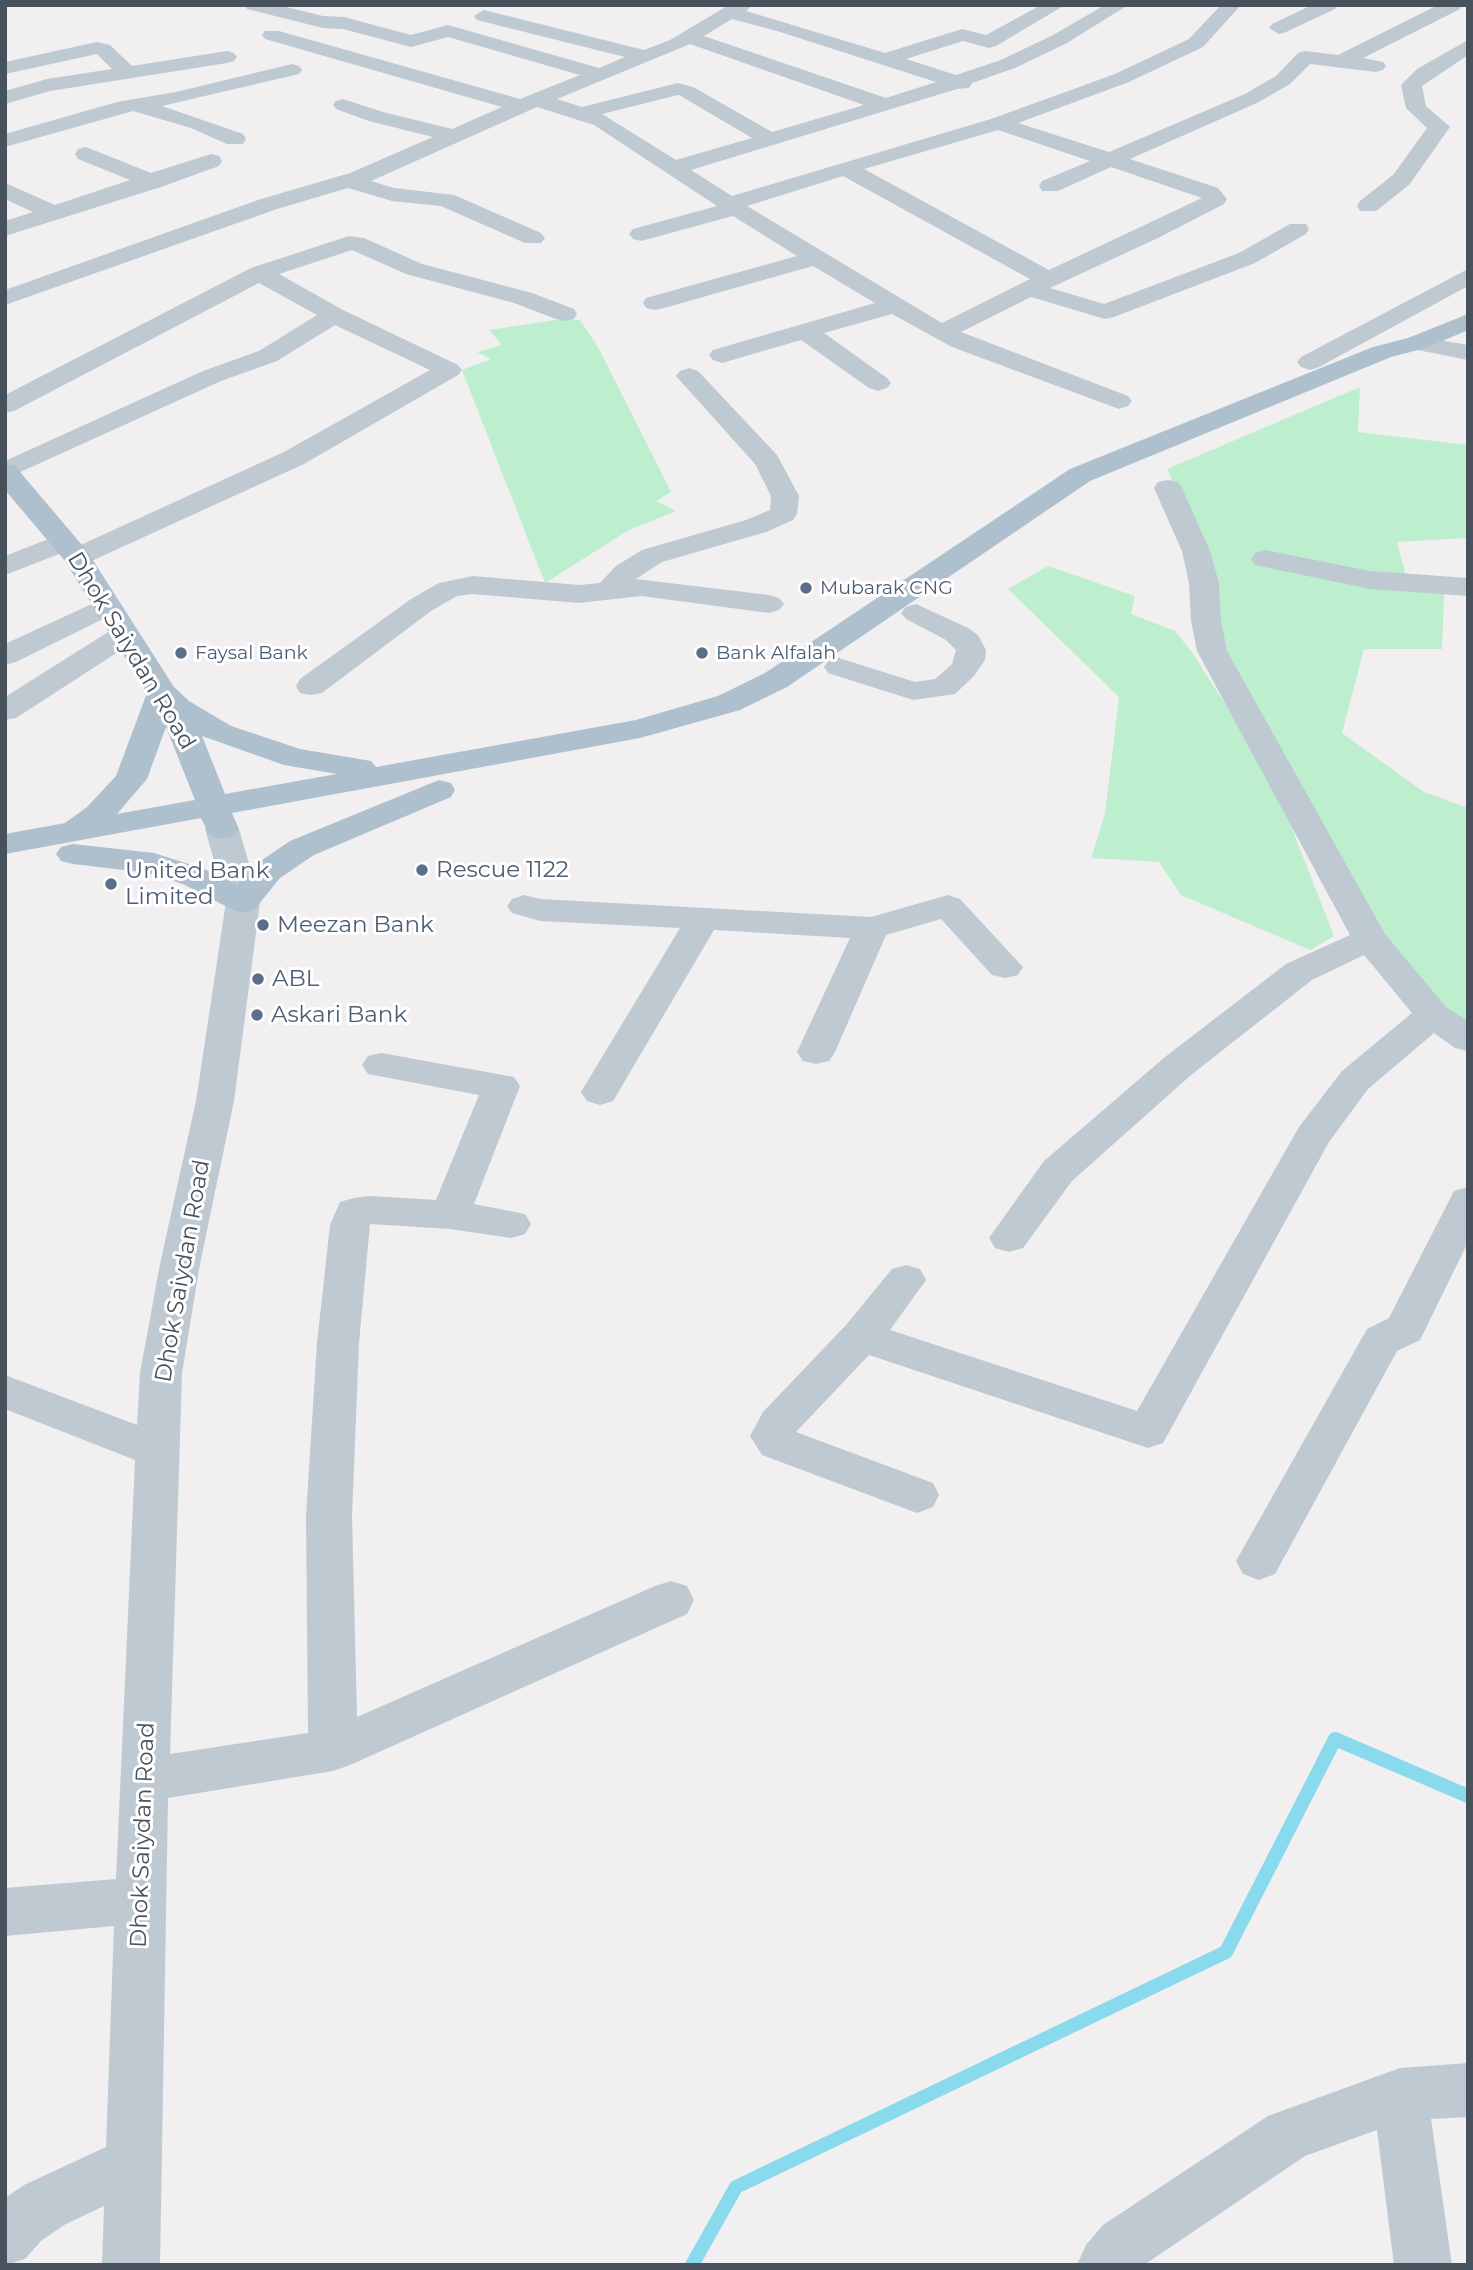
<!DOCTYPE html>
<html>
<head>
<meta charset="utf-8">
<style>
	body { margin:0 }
	#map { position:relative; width:1473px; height:2270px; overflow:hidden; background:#f1efef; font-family:Montserrat,sans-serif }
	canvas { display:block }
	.frame { position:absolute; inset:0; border:7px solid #47525c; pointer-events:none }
</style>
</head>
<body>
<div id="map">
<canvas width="1473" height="2270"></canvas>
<div class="frame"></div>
</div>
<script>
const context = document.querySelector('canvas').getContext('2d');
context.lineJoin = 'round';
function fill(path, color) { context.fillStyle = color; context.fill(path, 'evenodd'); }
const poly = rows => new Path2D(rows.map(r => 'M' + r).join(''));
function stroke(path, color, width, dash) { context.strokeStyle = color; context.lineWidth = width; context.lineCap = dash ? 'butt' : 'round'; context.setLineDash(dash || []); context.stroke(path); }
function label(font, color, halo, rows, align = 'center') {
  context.font = font + ' Montserrat,sans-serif'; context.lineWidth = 6; context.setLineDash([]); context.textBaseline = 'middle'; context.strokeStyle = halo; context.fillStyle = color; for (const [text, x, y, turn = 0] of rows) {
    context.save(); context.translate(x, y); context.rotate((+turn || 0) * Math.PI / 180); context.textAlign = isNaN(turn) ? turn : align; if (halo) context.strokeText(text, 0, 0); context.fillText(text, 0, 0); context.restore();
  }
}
const green = poly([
	[563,319,580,320,598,347,671,492,656,501,676,511,627,531,545,583,462,370,491,359,477,352,502,345,489,330],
	[1360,387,1358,432,1468,445,1468,538,1397,542,1407,580,1444,594,1442,649,1364,649,1342,733,1424,792,1468,808,1468,1033,1390,955,1227,659,1194,530,1167,469],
	[1048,566,1135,596,1131,614,1175,631,1191,651,1271,775,1334,936,1310,950,1181,895,1159,862,1091,858,1105,814,1119,697,1008,589]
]);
const stream = poly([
	[692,2265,736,2187,1226,1952,1335,1739,1468,1796]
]);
const minor = poly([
	[245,5,278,5,323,16,344,17,411,35,448,25,599,68,625,57,477,20,474,16,484,10,644,50,670,40,729,5,752,5,746,11,885,53,962,29,986,35,1041,5,1065,5,996,46,989,48,963,41,906,59,956,75,1001,60,1053,35,1105,5,1128,5,1067,43,1015,68,972,83,969,88,957,89,691,170,732,196,991,119,1115,74,1189,39,1221,5,1241,5,1203,47,1129,82,1018,123,1109,152,1245,94,1276,76,1298,53,1305,51,1338,55,1438,5,1462,5,1460,9,1363,58,1383,62,1386,66,1383,70,1376,72,1310,64,1290,84,1259,102,1130,159,1218,188,1227,199,1224,204,1158,238,1050,288,1104,304,1239,253,1290,224,1306,224,1309,229,1306,234,1255,263,1114,317,1105,319,1031,297,961,332,1128,396,1132,401,1128,406,1119,409,952,347,892,314,824,333,887,378,891,383,887,388,878,391,869,388,801,340,722,363,713,360,709,355,713,350,875,303,813,266,664,308,655,310,646,308,643,303,646,298,797,256,733,216,641,241,633,239,629,234,633,229,717,206,594,125,537,107,371,181,394,188,454,195,541,233,545,238,541,243,525,243,441,206,392,201,348,188,277,209,5,305,5,290,261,199,350,173,433,137,369,121,336,109,333,105,336,101,343,99,383,112,452,129,502,107,265,39,262,35,265,31,279,31,520,99,580,75,448,37,411,47,343,29,323,28,247,9,245,5],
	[732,19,777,31,936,82,886,98,704,36,732,19],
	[690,44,864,105,772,132,693,87,678,83,582,107,557,99,690,44],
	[678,95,679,95,752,138,676,160,602,114,678,95],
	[998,130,1090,161,1042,181,1039,186,1042,191,1058,191,1111,167,1202,198,1049,270,864,169,998,130],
	[843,176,1030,279,942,323,747,206,843,176],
	[1312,5,1337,5,1335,9,1286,32,1279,34,1269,28,1272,24,1312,5],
	[1468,40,1468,55,1422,86,1426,106,1450,127,1409,185,1376,211,1360,211,1357,206,1360,201,1393,175,1427,128,1406,108,1401,85,1417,69,1468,40],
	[97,42,110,45,132,66,227,51,234,53,237,57,234,61,227,63,50,91,5,104,5,91,47,79,112,69,97,54,5,74,5,62,97,42],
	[292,64,299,66,302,70,299,74,162,106,243,134,246,139,243,144,227,144,191,128,133,111,5,147,5,134,117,102,176,92,292,64],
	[86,147,151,173,211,154,219,156,222,161,219,166,161,187,5,236,5,221,33,212,5,199,5,183,55,205,130,180,78,159,75,154,78,149,86,147],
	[349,236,364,238,422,264,532,293,574,309,577,314,574,319,565,321,556,319,514,303,406,274,352,250,279,274,343,310,458,365,462,370,458,375,304,464,87,563,77,566,67,563,63,557,67,551,5,575,5,556,64,533,74,536,78,542,74,548,284,452,430,370,335,325,277,361,221,381,5,479,5,461,203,371,259,351,317,315,259,283,14,411,5,413,5,395,251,268,349,236],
	[1468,269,1468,286,1319,367,1310,370,1301,367,1297,362,1301,357,1468,269],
	[1417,336,1468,345,1468,360,1408,348,1405,343,1408,338,1417,336],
	[689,368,698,371,777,455,799,496,797,514,793,520,766,532,662,562,636,579,769,595,779,598,784,604,779,610,769,613,641,596,579,603,473,594,457,596,431,611,322,693,311,695,300,693,296,686,300,679,411,599,439,583,473,576,579,585,600,583,616,566,642,550,746,520,770,510,771,496,755,464,676,376,680,371,689,368],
	[1168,480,1178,482,1182,488,1210,551,1219,583,1221,620,1227,651,1385,934,1446,1007,1468,1021,1468,1051,1455,1048,1434,1033,1368,1089,1329,1142,1163,1443,1148,1448,869,1355,796,1432,933,1483,939,1495,933,1507,917,1513,762,1455,750,1436,763,1412,846,1325,892,1269,906,1265,920,1269,926,1280,890,1330,1137,1411,1299,1127,1342,1071,1412,1013,1364,955,1312,980,1191,1075,1072,1181,1023,1248,1009,1252,995,1248,989,1238,1044,1161,1165,1057,1286,964,1350,935,1197,651,1191,620,1189,583,1182,551,1154,488,1158,482,1168,480],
	[1265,550,1370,571,1468,578,1468,596,1370,589,1255,565,1251,559,1255,553,1265,550],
	[107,597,117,600,122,606,117,612,16,662,5,665,5,644,107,597],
	[916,604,968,628,978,635,986,650,985,660,974,676,955,694,913,700,828,673,824,667,828,661,839,658,915,682,935,679,952,664,956,650,946,640,906,619,901,613,906,607,916,604],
	[124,626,135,629,139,635,135,641,16,718,5,720,5,697,113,629,124,626],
	[222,819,234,822,239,829,260,902,234,1101,200,1264,182,1373,170,1754,308,1733,306,1516,317,1343,330,1225,340,1202,354,1198,370,1196,436,1200,479,1095,368,1074,362,1065,368,1056,381,1053,514,1077,520,1086,474,1204,525,1214,531,1224,525,1234,511,1238,450,1229,370,1224,359,1343,352,1516,357,1717,655,1586,671,1581,687,1586,694,1600,687,1614,350,1765,333,1771,168,1798,160,2265,102,2265,104,2206,64,2225,41,2241,25,2259,5,2265,5,2198,24,2185,106,2147,114,1926,5,1936,5,1888,116,1879,135,1460,5,1409,5,1375,137,1425,140,1373,160,1264,196,1101,226,902,205,829,210,822,222,819],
	[524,895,540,899,871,917,948,895,960,899,1023,967,1018,975,1005,978,992,975,941,919,886,935,835,1052,829,1061,816,1064,803,1061,797,1052,850,938,714,930,613,1101,600,1105,587,1101,581,1092,680,928,540,921,512,913,507,906,512,899,524,895],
	[1468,1187,1468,1242,1420,1340,1397,1351,1275,1574,1259,1580,1243,1574,1236,1561,1367,1329,1389,1318,1454,1191,1468,1187],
	[1468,2063,1468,2117,1431,2119,1452,2265,1394,2265,1377,2130,1305,2156,1144,2265,1077,2265,1086,2245,1103,2225,1268,2116,1400,2068,1468,2063]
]);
const major = poly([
	[1468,314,1468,330,1426,348,1391,357,1090,481,787,687,740,710,640,738,232,813,239,829,234,836,222,839,210,836,201,818,5,854,5,834,65,823,87,807,116,776,147,693,65,561,5,490,5,464,15,466,87,551,174,687,189,701,231,726,300,749,371,761,376,767,636,720,718,696,765,673,1070,469,1373,347,1408,338,1468,314],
	[166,727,195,800,117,814,147,779,166,727],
	[202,736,284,765,337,774,225,794,202,736],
	[439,780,451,783,455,790,451,797,314,855,280,878,255,909,243,913,231,909,183,884,149,873,73,864,61,861,56,854,61,847,73,844,154,853,207,870,237,885,256,864,290,841,439,780]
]);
const markers = [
	[806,588,7,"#5c6f8a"],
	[181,653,7,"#5c6f8a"],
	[702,653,7,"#5c6f8a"],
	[422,870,7,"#5c6f8a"],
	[111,884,7,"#5c6f8a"],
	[263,925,7,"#5c6f8a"],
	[258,979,7,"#5c6f8a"],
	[257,1015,7,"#5c6f8a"]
];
const farServicenames = [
	["Mubarak CNG",820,588],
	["Faysal Bank",195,653],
	["Bank Alfalah",716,653]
];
const streetNames = [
	["Dhok Saiydan Road",131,651,59],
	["Dhok Saiydan Road",183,1271,-80],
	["Dhok Saiydan Road",143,1835,-88]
];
const serviceNames = [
	["Rescue 1122",436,870],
	["United Bank",125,871],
	["Limited",125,897],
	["Meezan Bank",277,925],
	["ABL",272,979],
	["Askari Bank",271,1015]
];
fill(green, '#bdefcf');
stroke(stream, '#89daed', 14);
fill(minor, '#bfc9d1');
fill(major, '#aebfce');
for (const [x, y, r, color] of markers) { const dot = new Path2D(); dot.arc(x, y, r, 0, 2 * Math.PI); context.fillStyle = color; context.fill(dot); stroke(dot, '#fff', 2.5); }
label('19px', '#4e5e75', '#fff', farServicenames, 'left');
label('23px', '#47525c', '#fff', streetNames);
label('23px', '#4e5e75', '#fff', serviceNames, 'left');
</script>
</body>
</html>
